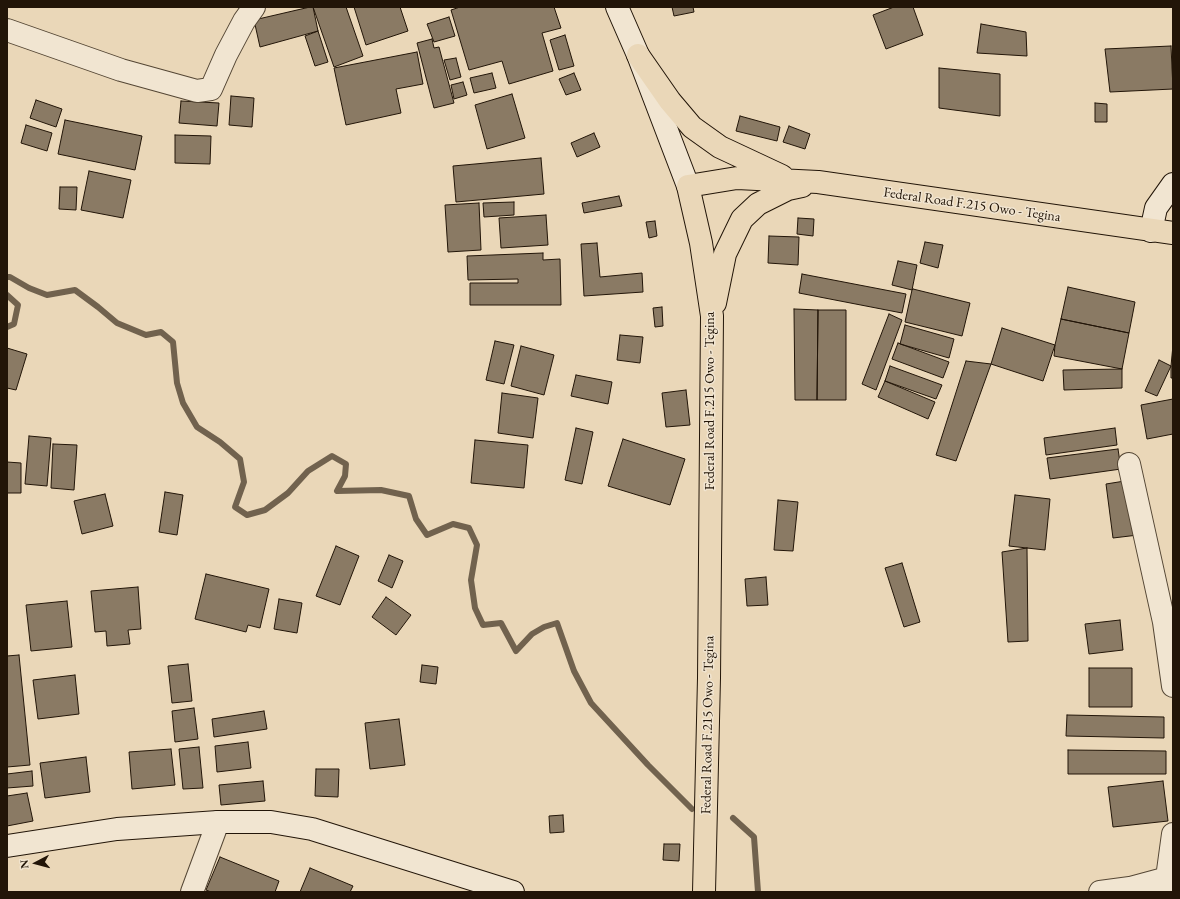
<!DOCTYPE html>
<html>
<head>
<meta charset="utf-8">
<style>
	body { margin:0 }
	#map { position:relative; width:1180px; height:899px; overflow:hidden; background:#ead7b8; font-family:"EB Garamond",serif }
	canvas { display:block }
	.frame { position:absolute; inset:0; border:8px solid #221508; pointer-events:none }
	.north { position:absolute; left:16px; top:843px; width:40px; height:40px; -webkit-text-stroke:3px #f1e5d1; paint-order:stroke; rotate:264deg; font-size:11px; font-weight:700; line-height:16px; text-align:center; color:#221508 }
	.north::after { content:''; display:block; margin:auto; width:14px; height:18px; background:#221508; clip-path:polygon(50% 0,100% 100%,50% 72%,0 100%) }
</style>
</head>
<body>
<div id="map">
<canvas width="1180" height="899"></canvas>
<div class="frame"></div>
<div class="north">N</div>
</div>
<script>
const context = document.querySelector('canvas').getContext('2d');
context.lineJoin = 'round';
const poly = rows => new Path2D(rows.map(r => 'M' + r).join(''));
function stroke(path, color, width, dash) { context.strokeStyle = color; context.lineWidth = width; context.lineCap = dash ? 'butt' : 'round'; context.setLineDash(dash || []); context.stroke(path); }
function fill(path, color) { context.fillStyle = color; context.fill(path, 'evenodd'); }
function label(font, color, halo, rows, align = 'center') {
  context.font = font + ' "EB Garamond",serif'; context.lineWidth = 3; context.setLineDash([]); context.textBaseline = 'middle'; context.strokeStyle = halo; context.fillStyle = color; for (const [text, x, y, turn = 0] of rows) {
    context.save(); context.translate(x, y); context.rotate((+turn || 0) * Math.PI / 180); context.textAlign = isNaN(turn) ? turn : align; if (halo) context.strokeText(text, 0, 0); context.fillText(text, 0, 0); context.restore();
  }
}
const stream = poly([
	[7,277,10,277,29,288,47,295,75,290,98,307,117,323,146,335,161,332,173,342,177,383,183,403,197,427,220,442,240,459,244,482,235,507,247,515,265,510,288,493,308,471,332,456,346,464,345,476,337,491,381,490,409,496,416,519,427,535,453,524,469,528,477,545,471,580,475,608,483,625,501,623,516,651,532,634,544,627,557,623,574,671,591,703,648,765,692,809],
	[7,295,18,305,14,324,7,327],
	[733,818,754,837,758,892]
]);
const building = poly([
	[310,7,313,7,318,31,260,47,254,20,310,7],
	[313,7,346,7,363,56,334,67,313,7],
	[354,7,400,7,408,31,366,45,354,7],
	[460,7,554,7,561,28,542,33,553,71,509,84,502,61,469,70,451,10,460,7],
	[672,7,693,7,694,12,674,16,672,7],
	[894,7,913,7,923,35,886,49,873,15,894,7],
	[449,17,455,36,434,42,427,24,449,17],
	[981,24,1026,32,1027,56,977,53,981,24],
	[318,31,328,62,315,66,305,36,318,31],
	[565,35,574,66,559,70,550,40,565,35],
	[432,39,434,48,439,47,454,103,434,108,417,43,432,39],
	[1171,46,1173,89,1110,92,1105,49,1171,46],
	[417,52,423,84,396,89,401,113,346,125,334,68,417,52],
	[456,58,461,77,450,80,444,60,456,58],
	[939,68,1000,74,1000,116,939,108,939,68],
	[492,73,496,88,474,93,470,78,492,73],
	[574,73,581,90,566,95,559,79,574,73],
	[463,82,467,95,454,99,451,85,463,82],
	[512,94,525,138,487,149,475,105,512,94],
	[231,96,254,98,252,127,229,125,231,96],
	[36,100,62,109,56,127,30,118,36,100],
	[181,101,219,103,217,126,179,123,181,101],
	[1095,103,1107,104,1107,122,1095,122,1095,103],
	[740,116,780,127,777,141,736,131,740,116],
	[65,120,142,136,135,170,58,154,65,120],
	[26,125,52,133,47,151,21,143,26,125],
	[789,126,810,134,805,149,783,142,789,126],
	[594,133,600,147,577,157,571,143,594,133],
	[175,135,211,136,210,164,175,163,175,135],
	[541,158,544,194,456,202,453,166,541,158],
	[89,171,131,180,123,218,81,210,89,171],
	[60,187,77,187,76,210,59,209,60,187],
	[619,196,622,206,584,213,582,203,619,196],
	[514,202,514,215,484,217,483,203,514,202],
	[479,203,481,250,448,252,445,205,479,203],
	[546,215,548,245,501,248,499,218,546,215],
	[798,218,814,219,813,236,797,234,798,218],
	[655,221,657,236,649,238,646,222,655,221],
	[769,236,799,237,798,265,768,263,769,236],
	[925,242,943,245,938,268,920,263,925,242],
	[597,243,600,277,642,273,643,292,584,296,581,244,597,243],
	[543,253,543,260,560,259,561,305,470,305,470,283,518,283,518,279,468,280,467,256,543,253],
	[898,261,917,265,912,290,892,285,898,261],
	[802,274,906,294,902,313,799,293,802,274],
	[1068,287,1135,302,1129,333,1061,319,1068,287],
	[913,289,970,303,962,336,905,322,912,290,913,289],
	[662,307,663,326,655,327,653,308,662,307],
	[794,309,818,310,817,400,795,400,794,309],
	[818,310,846,310,846,400,817,400,818,310],
	[889,314,902,320,876,390,862,384,889,314],
	[1061,319,1129,333,1122,369,1054,356,1055,345,1061,319],
	[905,325,954,339,949,358,900,344,905,325],
	[1002,328,1055,345,1043,381,991,364,1002,328],
	[620,335,643,337,640,363,617,360,620,335],
	[495,341,514,345,504,384,486,380,495,341],
	[898,343,949,362,943,378,892,359,898,343],
	[1173,345,1173,378,1171,378,1171,366,1173,345],
	[521,346,554,355,544,395,511,386,521,346],
	[7,348,27,354,16,390,7,388,7,348],
	[1159,360,1171,366,1157,396,1145,391,1159,360],
	[966,361,991,364,956,461,936,455,966,361],
	[890,366,942,385,936,399,885,381,890,366],
	[1122,369,1122,388,1064,390,1063,370,1122,369],
	[576,375,612,382,608,404,571,396,576,375],
	[885,381,935,402,928,419,878,397,885,381],
	[686,390,690,425,666,427,662,393,686,390],
	[502,393,538,398,533,438,498,433,502,393],
	[1173,399,1173,434,1147,439,1141,405,1173,399],
	[576,428,593,432,582,484,565,480,576,428],
	[1115,428,1117,445,1046,455,1044,438,1115,428],
	[29,436,51,438,47,486,25,484,29,436],
	[623,439,685,459,670,505,608,486,623,439],
	[475,440,528,445,524,488,471,483,475,440],
	[53,444,77,445,74,490,51,488,53,444],
	[1118,449,1121,469,1050,479,1047,458,1118,449],
	[7,462,21,463,21,493,7,493,7,462],
	[1131,480,1138,535,1113,538,1106,484,1131,480],
	[165,492,183,495,177,535,159,532,165,492],
	[105,494,113,526,82,534,74,501,105,494],
	[1015,495,1050,499,1045,550,1009,546,1015,495],
	[778,500,798,502,793,551,774,550,778,500],
	[336,546,359,556,340,605,316,596,336,546],
	[1027,548,1028,641,1008,642,1002,552,1027,548],
	[389,555,403,561,392,588,378,581,389,555],
	[902,563,920,622,904,627,885,568,902,563],
	[206,574,269,589,260,628,248,625,246,632,195,619,206,574],
	[766,577,768,605,747,606,745,579,766,577],
	[138,587,141,629,128,630,130,644,107,646,106,631,95,632,91,591,138,587],
	[386,597,411,615,396,635,372,617,386,597],
	[279,599,302,603,297,633,274,629,279,599],
	[67,601,72,647,31,651,26,605,67,601],
	[1120,620,1123,650,1089,654,1085,624,1120,620],
	[19,655,30,765,7,767,7,656,19,655],
	[188,664,192,701,172,703,168,666,188,664],
	[422,665,438,667,436,684,420,682,422,665],
	[1089,668,1132,668,1132,707,1089,707,1089,668],
	[75,675,79,714,38,719,33,680,75,675],
	[194,708,198,739,175,742,172,711,194,708],
	[264,711,267,729,214,737,212,719,264,711],
	[1067,715,1164,717,1164,738,1066,736,1067,715],
	[399,719,405,765,370,769,365,723,399,719],
	[248,742,251,768,217,772,215,746,248,742],
	[199,747,203,788,183,789,179,749,199,747],
	[171,749,175,785,132,789,129,752,171,749],
	[1068,750,1166,751,1166,774,1068,774,1068,750],
	[86,757,90,792,45,798,40,763,86,757],
	[316,769,339,769,338,797,315,796,316,769],
	[32,771,33,786,7,788,7,774,32,771],
	[263,781,265,801,221,805,219,785,263,781],
	[1163,781,1168,821,1113,827,1108,787,1163,781],
	[27,793,33,821,7,826,7,796,27,793],
	[563,815,564,832,550,833,549,816,563,815],
	[664,844,680,844,679,861,663,860,664,844],
	[220,857,279,881,275,892,211,892,206,890,220,857],
	[310,868,353,886,350,892,300,892,310,868]
]);
const street = poly([
	[7,30,121,70,197,91,211,89,226,55,244,21,254,7],
	[1129,464,1164,622,1173,686],
	[192,892,218,822],
	[1100,892,1130,888,1167,878],
	[1169,892,1167,878,1173,834]
]);
const secondary = poly([
	[617,7,638,55,688,186],
	[1151,231,1156,208,1173,184],
	[7,846,117,829,218,822,271,822,312,829,513,892]
]);
const primary = poly([
	[638,55,670,101,692,127,720,147,782,176],
	[715,303,725,254,742,219,758,204,788,189,802,186],
	[704,892,709,678,712,316,701,243,688,186,737,178,818,182,1173,233]
]);
const streetNames = [
	["Federal Road F.215 Owo - Tegina",972,205,8],
	["Federal Road F.215 Owo - Tegina",710,401,-90],
	["Federal Road F.215 Owo - Tegina",708,725,-89]
];
stroke(stream, '#71624e', 6);
fill(building, '#8a7a64');
stroke(building, '#221508', 1);
stroke(street, '#544634', 24);
stroke(secondary, '#221508', 24);
stroke(primary, '#221508', 24);
stroke(street, '#f1e5d1', 22);
stroke(secondary, '#f1e5d1', 22);
stroke(primary, '#ead7b8', 22);
label('14px', '#221508', '#f1e5d1', streetNames);
</script>
</body>
</html>
